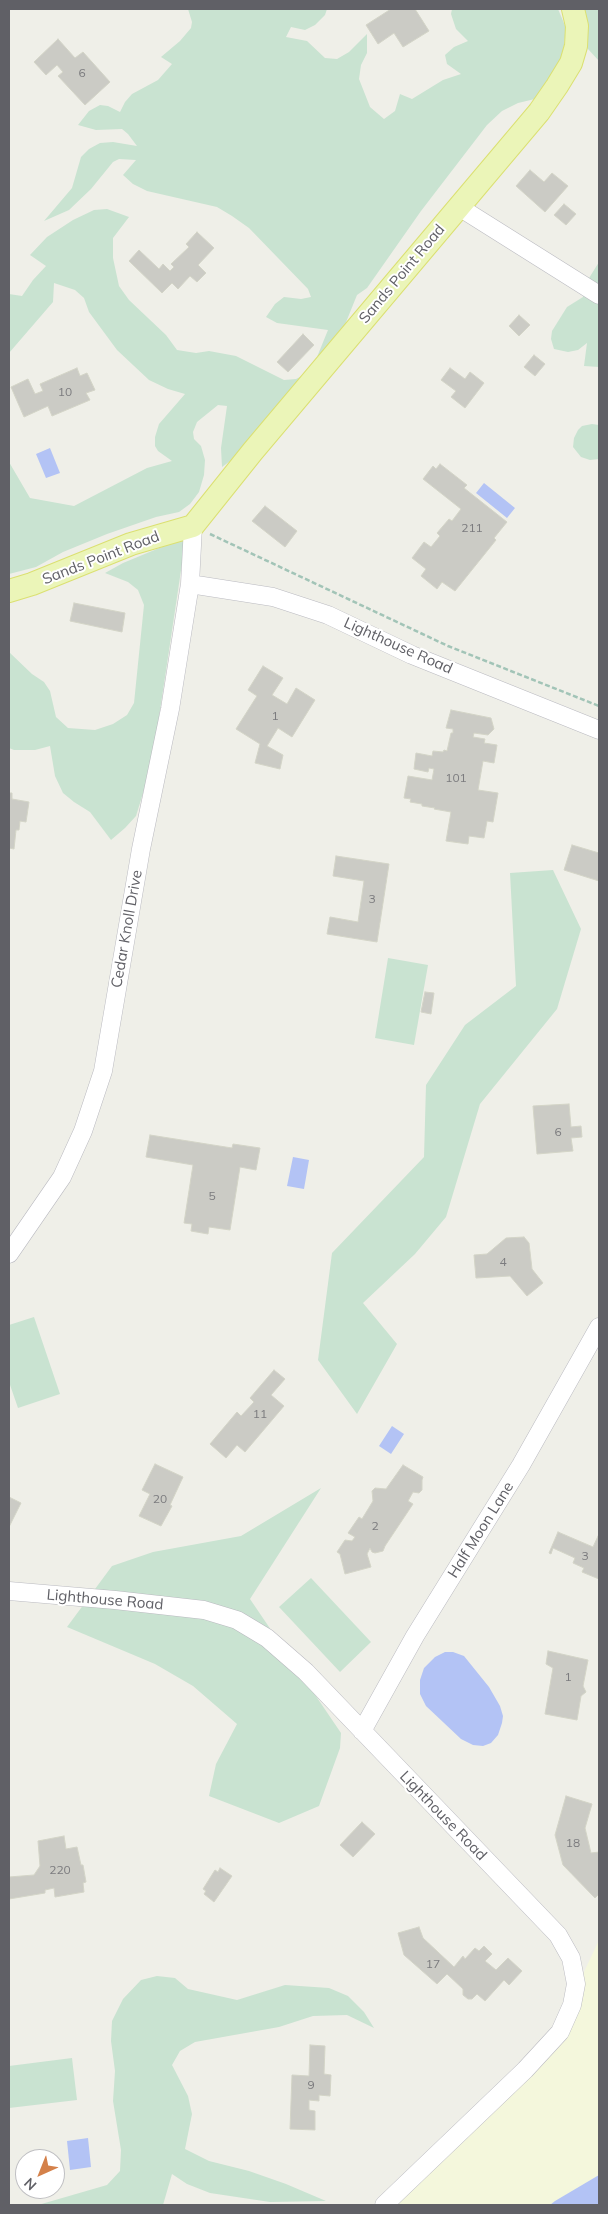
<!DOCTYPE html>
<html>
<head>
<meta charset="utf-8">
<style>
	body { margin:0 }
	#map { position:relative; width:608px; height:2214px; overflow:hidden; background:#efefe8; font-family:Mulish,sans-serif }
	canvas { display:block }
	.frame { position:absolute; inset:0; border:10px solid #606066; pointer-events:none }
	.north { position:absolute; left:15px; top:2149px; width:50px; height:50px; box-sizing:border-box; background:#fff; border:1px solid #bfbfc2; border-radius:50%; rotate:224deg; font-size:14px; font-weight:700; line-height:20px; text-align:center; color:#606066 }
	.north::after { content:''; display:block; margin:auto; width:18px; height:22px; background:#d4814a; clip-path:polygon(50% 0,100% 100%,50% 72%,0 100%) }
</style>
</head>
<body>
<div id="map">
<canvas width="608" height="2214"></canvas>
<div class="frame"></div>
<div class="north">N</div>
</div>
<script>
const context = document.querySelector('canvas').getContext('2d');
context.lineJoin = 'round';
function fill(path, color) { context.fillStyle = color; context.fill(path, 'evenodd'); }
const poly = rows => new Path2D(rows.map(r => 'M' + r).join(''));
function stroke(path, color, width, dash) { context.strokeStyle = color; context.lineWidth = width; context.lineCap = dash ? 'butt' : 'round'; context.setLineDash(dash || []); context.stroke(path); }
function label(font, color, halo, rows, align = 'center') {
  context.font = font + ' Mulish,sans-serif'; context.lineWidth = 4; context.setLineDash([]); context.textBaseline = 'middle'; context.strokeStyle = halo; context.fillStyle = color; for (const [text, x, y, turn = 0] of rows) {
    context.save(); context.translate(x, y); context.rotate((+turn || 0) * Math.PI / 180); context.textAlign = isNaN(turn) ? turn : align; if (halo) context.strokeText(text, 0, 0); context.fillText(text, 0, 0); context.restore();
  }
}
const green = poly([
	[188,9,327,9,325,15,315,25,305,30,291,27,286,37,307,41,325,58,337,59,349,52,367,34,367,53,361,65,359,79,370,107,384,119,395,111,400,94,412,99,443,80,461,74,447,64,445,55,454,47,468,41,456,29,451,14,452,9,558,9,566,28,561,72,539,98,518,103,502,111,487,125,421,211,367,288,357,295,340,337,317,357,328,330,277,323,266,317,275,304,284,297,301,299,311,297,308,289,249,228,232,216,217,207,147,191,133,184,123,175,136,160,119,159,113,162,91,189,69,210,44,221,72,188,81,157,89,149,100,143,113,142,137,146,128,134,122,129,96,130,78,125,89,111,100,105,108,106,120,112,125,102,132,94,158,80,172,64,161,57,180,41,191,28,192,22],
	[573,9,599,9,599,61,577,37],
	[107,209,129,217,113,238,113,258,119,286,129,300,166,335,177,350,196,353,209,351,236,356,284,380,296,379,306,374,233,459,222,467,221,448,227,406,218,405,197,422,193,432,194,439,201,446,205,460,204,475,199,492,190,504,179,512,156,517,107,534,63,552,36,567,9,574,9,462,30,498,74,506,147,468,172,461,158,451,155,446,155,437,159,424,185,394,168,389,149,380,117,350,89,312,84,298,75,290,54,283,53,302,9,353,9,294,22,296,33,280,46,266,30,255,47,237,73,220,94,210],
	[599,262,599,367,584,366,587,343,578,350,568,352,554,349,551,339,552,331,567,307,583,297,586,283],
	[592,424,599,425,599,459,590,460,581,457,573,447,574,438,578,430,582,426],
	[186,537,152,764,136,816,125,828,111,840,90,812,74,802,63,793,55,776,50,746,35,750,14,750,9,748,9,652,32,674,44,682,50,691,56,717,68,728,95,730,113,724,127,715,134,703,144,605,138,590,128,582,105,573,123,563],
	[553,870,581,929,557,1009,480,1104,446,1217,415,1254,363,1303,397,1344,357,1414,318,1360,332,1253,424,1157,426,1085,465,1025,516,986,510,873],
	[388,958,428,965,414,1045,375,1038],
	[34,1317,60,1394,18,1408,9,1382,9,1325],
	[321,1488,250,1599,341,1733,340,1748,319,1806,279,1823,209,1796,216,1764,237,1724,193,1686,155,1664,67,1627,112,1566,153,1552,241,1536],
	[311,1578,371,1642,340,1672,279,1607],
	[157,1976,175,1978,188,1989,237,2000,285,1985,329,1988,348,1996,364,2012,374,2028,347,2015,313,2016,279,2027,195,2042,180,2051,172,2065,188,2096,192,2114,185,2149,209,2161,249,2171,286,2184,326,2201,270,2202,210,2193,187,2184,172,2174,163,2205,38,2205,107,2185,120,2171,121,2150,113,2101,115,2071,111,2041,112,2021,123,1999,141,1980],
	[72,2058,77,2100,9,2108,9,2066]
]);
const sand = poly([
	[599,1940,599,2175,550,2205,384,2205,560,2032,576,1989]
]);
const water = poly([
	[50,448,60,473,46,478,36,454],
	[484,483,515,508,507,518,476,493],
	[293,1157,309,1160,304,1189,287,1186],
	[392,1426,404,1434,391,1454,379,1446],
	[445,1652,453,1652,464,1656,489,1687,500,1706,503,1716,502,1723,498,1735,491,1743,483,1746,473,1745,461,1739,426,1706,420,1694,420,1680,424,1668,435,1657],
	[88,2138,91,2167,70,2170,67,2141],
	[599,2175,599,2205,550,2205,555,2201]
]);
const building = poly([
	[391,9,415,9,429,31,403,47,394,33,378,44,366,25,391,9],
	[58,39,75,58,83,52,110,82,85,105,58,76,63,72,57,65,46,75,34,62,58,39],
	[530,170,544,182,552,173,568,186,545,212,516,186,530,170],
	[564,204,576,214,566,225,554,215,564,204],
	[197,232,214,248,198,265,206,273,197,282,190,276,178,289,172,283,162,293,129,261,139,250,159,269,163,264,170,271,174,267,171,264,189,247,186,244,197,232],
	[519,315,530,325,519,336,509,326,519,315],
	[303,334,314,345,288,372,277,362,303,334],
	[534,355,545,364,535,376,524,367,534,355],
	[77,368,80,376,87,373,95,390,86,393,90,400,52,416,48,406,24,417,11,387,28,379,35,394,43,391,40,384,77,368],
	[450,368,465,379,470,372,484,383,465,408,451,397,456,391,441,380,450,368],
	[440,464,467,485,464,488,507,522,494,538,496,540,455,591,442,582,437,589,421,576,426,569,412,558,424,542,431,547,440,536,437,533,449,519,452,521,461,509,423,479,433,466,436,469,440,464],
	[265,506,297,531,285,547,252,521,265,506],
	[74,603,125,613,122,632,70,621,74,603],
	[263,666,283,678,272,695,287,704,296,688,315,700,292,737,278,728,267,746,283,755,280,769,255,763,260,744,236,729,257,696,248,690,263,666],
	[451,710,491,718,494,729,488,735,474,733,473,737,485,739,484,743,497,745,494,763,483,761,478,790,498,793,493,822,487,821,484,838,469,836,468,844,446,841,451,812,434,809,435,808,422,806,422,804,410,802,411,799,404,798,408,776,432,780,434,769,429,768,428,772,414,769,416,753,432,756,433,751,443,752,444,750,447,751,451,733,453,733,453,729,446,728,451,710],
	[9,793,12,793,12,799,29,802,26,822,20,821,19,830,16,830,14,849,9,848,9,793],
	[572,845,599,853,599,881,564,870,572,845],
	[336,856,389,864,377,942,327,934,330,917,358,922,364,881,333,876,336,856],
	[425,992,434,993,431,1014,421,1012,425,992],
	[569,1104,571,1127,581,1126,582,1137,571,1138,573,1151,537,1154,533,1106,569,1104],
	[150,1135,232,1148,233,1144,260,1148,256,1170,240,1167,230,1230,209,1227,208,1234,191,1231,192,1224,184,1223,193,1165,146,1157,150,1135],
	[524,1237,529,1243,532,1269,543,1283,527,1296,510,1276,476,1278,474,1255,487,1254,506,1238,524,1237],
	[274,1370,285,1379,271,1395,284,1406,245,1452,237,1445,226,1458,210,1444,237,1412,241,1416,254,1402,250,1398,274,1370],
	[155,1464,183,1477,170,1505,172,1506,161,1526,139,1516,150,1494,142,1490,155,1464],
	[403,1465,423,1477,422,1480,422,1490,419,1493,413,1492,408,1501,413,1504,385,1546,383,1551,375,1553,372,1552,370,1548,367,1554,371,1567,345,1574,340,1554,337,1552,345,1540,352,1541,355,1537,348,1533,359,1517,362,1519,373,1501,372,1491,375,1488,386,1489,403,1465],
	[9,1497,21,1503,9,1527,9,1497],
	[558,1532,593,1547,599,1534,599,1579,582,1572,584,1568,573,1563,575,1558,553,1548,551,1554,549,1553,558,1532],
	[548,1651,588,1660,583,1686,586,1692,581,1696,577,1720,545,1714,553,1668,546,1664,548,1651],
	[566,1796,592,1804,585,1828,591,1853,599,1852,599,1894,595,1898,563,1865,555,1835,566,1796],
	[362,1822,375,1834,353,1857,340,1845,362,1822],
	[64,1836,66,1849,77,1847,81,1865,83,1865,86,1882,83,1883,84,1892,55,1897,54,1888,45,1890,45,1893,9,1899,9,1877,34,1875,40,1866,38,1841,64,1836],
	[220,1868,232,1876,214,1902,204,1894,206,1891,203,1889,215,1870,218,1872,220,1868],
	[419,1927,423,1938,454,1967,463,1956,465,1959,475,1948,479,1951,484,1946,492,1954,485,1961,496,1970,508,1958,522,1971,509,1985,504,1980,485,2001,477,1994,472,1999,468,1999,463,1995,463,1989,447,1974,437,1984,404,1955,398,1933,419,1927],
	[310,2045,325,2046,324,2074,331,2075,330,2096,319,2095,319,2101,309,2100,309,2110,315,2111,315,2130,290,2129,292,2075,309,2076,310,2045]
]);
const path = poly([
	[210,534,448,646,599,706]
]);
const minor = poly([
	[459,207,599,295],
	[190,584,273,597,328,615,412,655,599,730],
	[9,1254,62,1177,83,1131,103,1071,141,849,170,709,190,584,193,526],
	[9,1591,115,1600,204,1610,237,1620,267,1638,306,1672,558,1935,571,1958,576,1984,572,2005,560,2032,525,2070,384,2205],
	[362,1731,415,1636,521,1465,599,1327]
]);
const major = poly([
	[9,591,32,584,131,544,193,526,253,451,539,112,557,86,571,63,576,46,577,26,573,9]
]);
const numberNames = [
	["6",82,73],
	["10",65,392],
	["211",472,528],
	["1",275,716],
	["101",456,778],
	["3",372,899],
	["6",558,1132],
	["5",212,1196],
	["4",503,1262],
	["11",260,1414],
	["20",160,1499],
	["2",375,1526],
	["3",585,1556],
	["1",568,1677],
	["18",573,1843],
	["220",60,1870],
	["17",433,1964],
	["9",311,2085]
];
const streetNames = [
	["Sands Point Road",402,274,-50],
	["Sands Point Road",101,558,-21],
	["Lighthouse Road",398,646,24],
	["Cedar Knoll Drive",127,929,-80],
	["Half Moon Lane",481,1530,-58],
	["Lighthouse Road",105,1600,5],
	["Lighthouse Road",443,1816,46]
];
fill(green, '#c9e3d1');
fill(sand, '#f4f7dc');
fill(water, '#b3c3f5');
fill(building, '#cbcbc5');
stroke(building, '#d3d4c7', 1);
stroke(minor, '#babac0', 19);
stroke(major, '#dbe071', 24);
stroke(path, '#a2c4b7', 2.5, [5, 2.5]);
stroke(minor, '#fff', 18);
stroke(major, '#ebf5b8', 22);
label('12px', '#7b7b7e', null, numberNames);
label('15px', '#606066', '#fff', streetNames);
</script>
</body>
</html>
